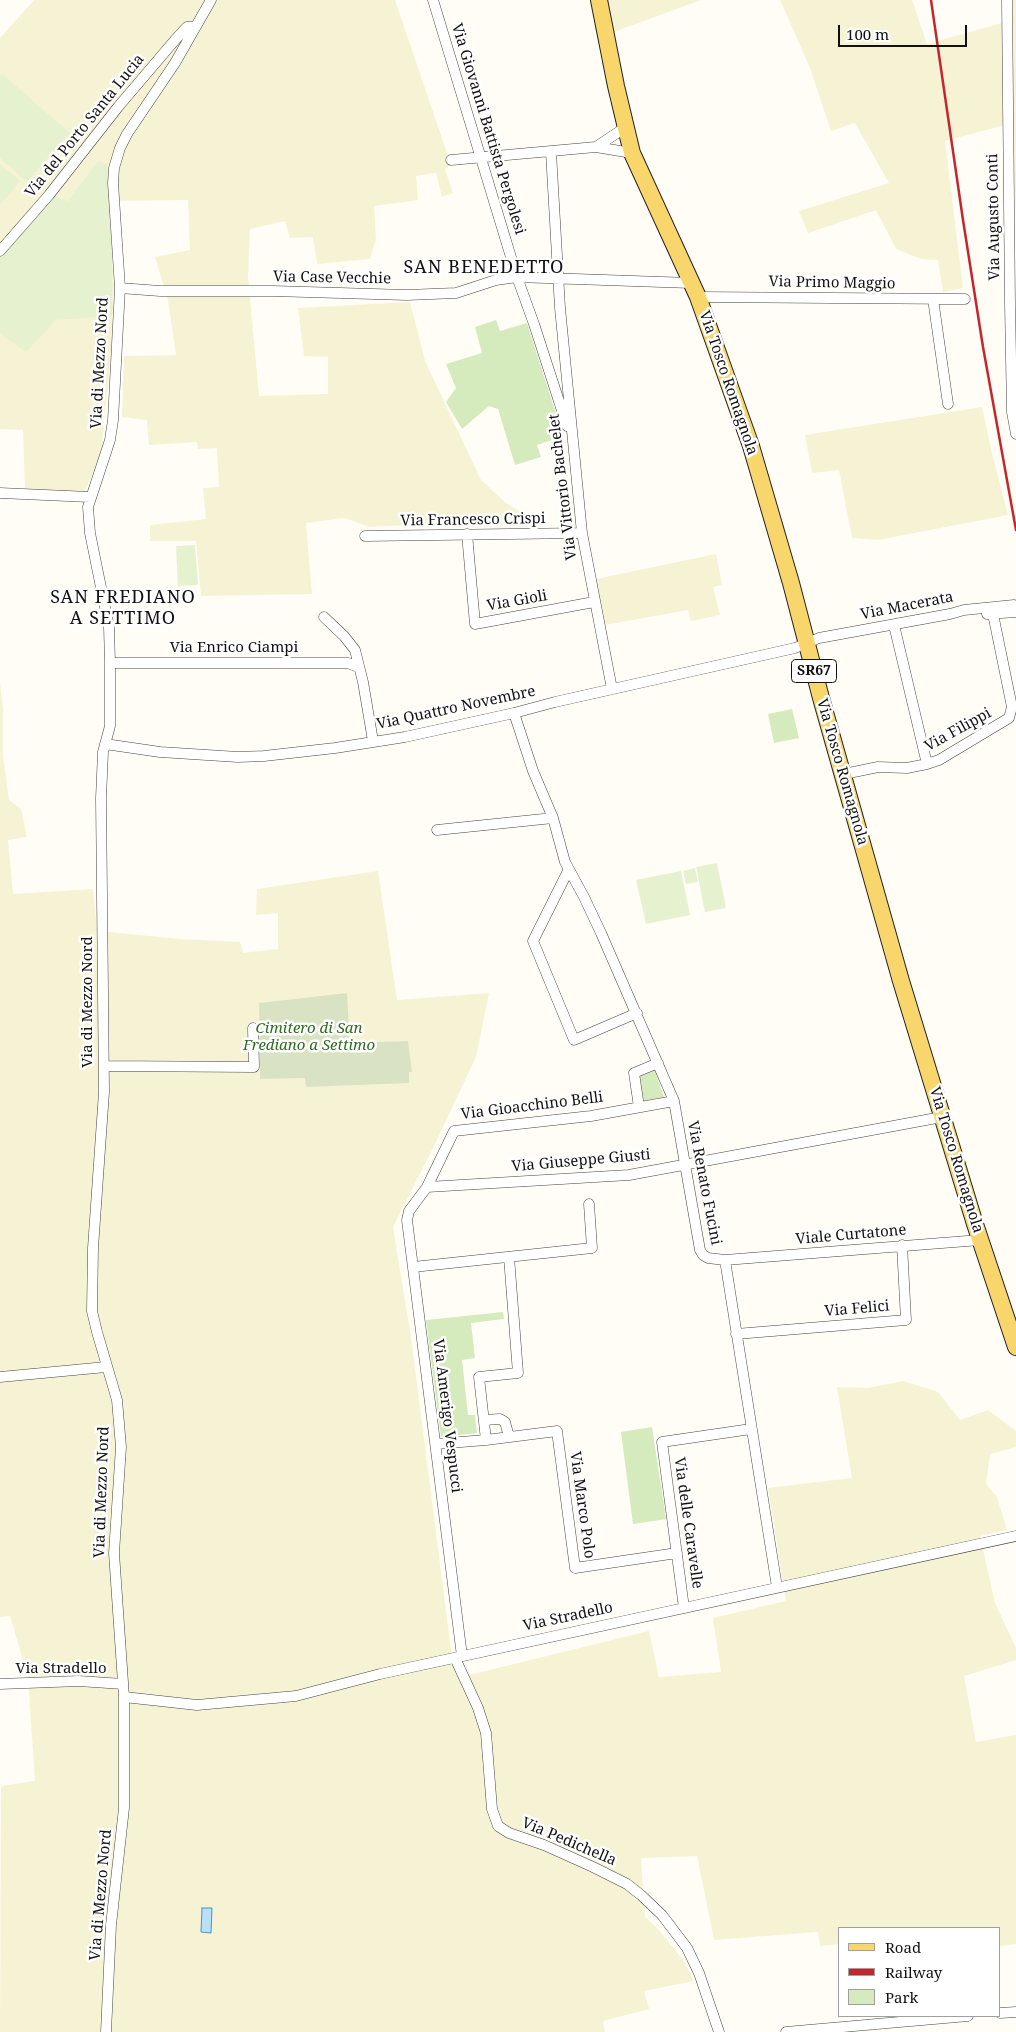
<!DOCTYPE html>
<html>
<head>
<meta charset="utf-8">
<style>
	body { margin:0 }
	#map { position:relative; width:1016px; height:2032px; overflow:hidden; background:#fffdf5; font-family:"Noto Serif",serif }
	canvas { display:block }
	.legend { position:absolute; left:838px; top:1927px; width:162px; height:90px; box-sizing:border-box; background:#fff; border:1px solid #a0a0a0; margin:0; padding:6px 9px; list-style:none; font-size:15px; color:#111 }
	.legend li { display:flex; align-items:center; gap:10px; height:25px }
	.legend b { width:25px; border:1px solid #a0a0a0 }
	.scale { position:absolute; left:838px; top:25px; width:129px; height:22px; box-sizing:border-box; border:2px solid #111; border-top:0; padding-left:6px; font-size:15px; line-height:18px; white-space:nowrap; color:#111; -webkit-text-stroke:4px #fff; paint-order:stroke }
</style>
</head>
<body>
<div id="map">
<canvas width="1016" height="2032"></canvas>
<ul class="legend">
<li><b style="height:6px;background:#f9d66b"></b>Road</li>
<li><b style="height:6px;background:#c4262e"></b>Railway</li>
<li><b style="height:14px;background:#d5ebbd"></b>Park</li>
</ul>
<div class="scale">100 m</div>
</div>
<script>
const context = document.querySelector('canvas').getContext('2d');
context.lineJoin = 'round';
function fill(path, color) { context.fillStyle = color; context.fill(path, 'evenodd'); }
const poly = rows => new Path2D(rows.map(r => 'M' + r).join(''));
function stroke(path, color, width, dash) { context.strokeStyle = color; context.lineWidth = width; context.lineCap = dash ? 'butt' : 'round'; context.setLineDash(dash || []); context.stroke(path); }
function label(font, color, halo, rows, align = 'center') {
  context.font = font + ' "Noto Serif",serif'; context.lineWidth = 5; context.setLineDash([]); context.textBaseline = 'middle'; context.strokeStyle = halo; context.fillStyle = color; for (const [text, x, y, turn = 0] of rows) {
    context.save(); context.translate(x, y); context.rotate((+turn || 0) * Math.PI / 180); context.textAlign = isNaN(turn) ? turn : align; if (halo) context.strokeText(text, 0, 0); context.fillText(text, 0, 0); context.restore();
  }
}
const farmland = poly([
	[34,0,395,0,451,165,445,169,453,193,442,197,436,173,416,176,418,200,374,206,376,239,370,259,317,264,313,237,290,238,285,221,250,229,248,277,259,396,328,394,328,357,304,356,298,308,410,302,425,361,481,480,506,503,531,518,533,525,431,524,369,527,345,518,306,523,312,594,201,596,196,541,150,541,150,525,206,519,203,488,219,487,217,448,198,449,197,442,149,445,147,420,122,417,124,356,176,355,168,300,155,257,190,250,188,200,108,201,114,286,111,355,100,459,83,494,25,489,23,430,0,429,0,38],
	[590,0,701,0,597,38],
	[780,0,912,0,927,44,1009,21,1010,0,1016,0,1016,214,1012,123,945,141,963,288,943,292,938,260,921,259,896,249,876,210,808,233,799,211,889,183,855,123,831,131,810,68],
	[982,407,992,453,1008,515,878,540,852,538,839,470,812,473,805,435],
	[716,554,722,585,713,587,720,615,691,621,688,610,605,625,596,579],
	[0,682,3,709,3,755,9,800,21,809,27,837,8,840,13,894,93,889,97,931,181,939,240,942,243,953,278,949,278,913,256,915,257,889,378,871,397,1000,489,993,476,1057,433,1148,393,1227,411,1337,451,1650,469,1675,649,1631,659,1677,721,1672,713,1618,786,1601,768,1488,852,1478,837,1387,868,1388,903,1381,938,1392,960,1420,988,1410,1016,1431,1016,1447,990,1454,986,1484,997,1497,1007,1530,980,1536,995,1603,1016,1648,1016,1660,964,1676,976,1742,1016,1735,1016,1944,1000,1946,1000,1928,840,1928,840,1944,820,1946,818,1932,714,1940,697,1856,641,1858,645,1917,658,1929,683,1960,694,1981,644,1991,649,2009,603,2021,605,2032,0,2032,1,1786,35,1781,28,1677,10,1616,0,1617]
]);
const green = poly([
	[496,320,500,331,527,323,563,436,537,445,541,457,515,465,498,409,489,406,462,429,446,402,456,388,446,364,482,353,475,327],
	[792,709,799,738,774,743,768,714],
	[654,1068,664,1097,642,1101,638,1074],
	[503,1312,504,1319,471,1323,475,1358,462,1360,468,1415,475,1415,477,1433,441,1437,426,1320],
	[652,1427,666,1519,633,1524,621,1432]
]);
const cemetery = poly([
	[347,993,350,1043,408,1041,412,1072,409,1072,409,1083,306,1087,305,1078,260,1079,259,1003]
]);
const pitch = poly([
	[2,74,70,133,27,182,0,158,0,76],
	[98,161,107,164,112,253,112,316,56,320,26,352,0,334,0,256,52,195,68,201],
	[0,164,20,181,0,205],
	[195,545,198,585,178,586,176,546],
	[717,863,726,908,705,912,696,867],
	[695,868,698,882,686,884,683,871],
	[681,871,690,915,646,924,636,880]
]);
const water = poly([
	[202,1908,212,1908,211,1933,201,1932,202,1908]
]);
const street = poly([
	[433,0,517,277,534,324,567,426],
	[1007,0,1010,304,1012,412,1016,434],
	[626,127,596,147,632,153],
	[551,152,560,308,582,533,612,689],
	[451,160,596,147],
	[0,251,49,195,118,107,175,40,187,27,196,26],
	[120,288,160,291,273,291,407,295,456,293,496,280,517,277,691,283],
	[698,297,965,299],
	[933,299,948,404],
	[0,493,90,497],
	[467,534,475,624,594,602],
	[365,536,582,533],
	[987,614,1016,612],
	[324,617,344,636,355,650,363,682,373,741],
	[894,625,927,764],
	[110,663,348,663,358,667],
	[514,713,533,771,553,818,565,862,584,897,601,933,674,1101,700,1250,703,1255,708,1258,725,1260,777,1587],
	[105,744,160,752,238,757,264,756,335,748,405,737,514,713,555,702,795,648,819,638,950,614,964,610,1014,605],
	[844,774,878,767,907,768,927,764,939,760,1009,718,1012,707,993,614],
	[437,830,553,818],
	[568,871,533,941,574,1040,637,1013],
	[104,1066,254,1067,253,1028],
	[639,1107,634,1073,658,1063],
	[427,1187,629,1175,942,1117],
	[725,1260,980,1240],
	[413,1267,592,1248,589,1204],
	[736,1334,906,1320,902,1245],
	[0,1377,106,1367],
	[484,1420,500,1419,505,1422,509,1437],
	[486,1440,557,1431,575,1568,677,1553],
	[436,1444,486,1440,479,1377,518,1373,509,1257],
	[684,1608,662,1442,751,1429],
	[462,1656,407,1220,409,1211,427,1187,454,1131,591,1116,674,1101],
	[455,1658,478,1708,486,1733,492,1809,498,1826,509,1833,544,1845,593,1867,627,1884,641,1895,662,1915,687,1948,699,1973,719,2032],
	[0,1684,79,1681,123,1684],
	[124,1697,197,1705,296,1696,380,1674,1016,1536],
	[1000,2013,1016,2012],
	[106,2032,111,1925,124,1808,124,1697,114,1553,121,1447,117,1400,97,1332,92,1311,93,1248,104,1092,101,798,103,752,110,726,110,663,109,627,90,533,88,507,110,440,113,420,120,288,113,183,114,168,120,148,127,134,175,63,211,0],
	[786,2032,968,2016]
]);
const primary = poly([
	[599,0,616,86,632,153,698,297,751,446,791,583,821,698,901,981,975,1224,1016,1347]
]);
const rail = poly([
	[931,0,963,220,983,347,1016,530]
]);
const shields = [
	[814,671,45]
];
const shieldNames = [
	["SR67",814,671]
];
const streetNames = [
	["Via del Porto Santa Lucia",85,126,-51],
	["Via Giovanni Battista Pergolesi",488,129,73],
	["Via Augusto Conti",994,217,-91],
	["Via Case Vecchie",332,278,1],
	["Via Primo Maggio",832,283,1],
	["Via di Mezzo Nord",100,363,-87],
	["Via Tosco Romagnola",728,383,71],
	["Via Vittorio Bachelet",563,487,-97],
	["Via Francesco Crispi",473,520,-1],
	["Via Gioli",517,601,-10],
	["Via Macerata",907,606,-11],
	["Via Enrico Ciampi",234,648],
	["Via Quattro Novembre",456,708,-12],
	["Via Filippi",958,730,-29],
	["Via Tosco Romagnola",842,772,74],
	["Via di Mezzo Nord",88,1002,-90],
	["Via Gioacchino Belli",532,1106,-7],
	["Via Tosco Romagnola",956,1160,73],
	["Via Giuseppe Giusti",581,1161,-5],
	["Via Renato Fucini",704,1183,79],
	["Viale Curtatone",851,1235,-5],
	["Via Felici",857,1309,-5],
	["Via Amerigo Vespucci",447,1416,83],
	["Via di Mezzo Nord",102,1492,-88],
	["Via Marco Polo",582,1505,82],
	["Via delle Caravelle",688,1523,82],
	["Via Stradello",568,1617,-12],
	["Via Stradello",61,1669],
	["Via Pedichella",569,1842,23],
	["Via di Mezzo Nord",101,1895,-85]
];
const parkNames = [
	["Cimitero di San",309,1029],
	["Frediano a Settimo",309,1046]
];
const quarterNames = [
	["SAN BENEDETTO",484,268],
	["SAN FREDIANO",123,598],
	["A SETTIMO",123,619]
];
fill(farmland, '#f6f3d4');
fill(green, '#d5ebbd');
fill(cemetery, '#d9e3c4');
fill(pitch, '#e6f2cf');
fill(water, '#b9e0f7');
stroke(water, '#3f96cf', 1);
stroke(street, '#444', 11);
stroke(primary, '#222', 18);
stroke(street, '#fff', 10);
stroke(primary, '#f9d66b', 16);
stroke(rail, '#c4262e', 2.5);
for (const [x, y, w] of shields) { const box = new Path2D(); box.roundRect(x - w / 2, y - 11.5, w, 23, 4); context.fillStyle = '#fff'; context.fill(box); stroke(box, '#111', 1); }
label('bold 14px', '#111', null, shieldNames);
label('15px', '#111', '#fff', streetNames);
label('italic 15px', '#2f6b1f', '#fff', parkNames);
context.letterSpacing = '1px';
label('18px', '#111', '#fff', quarterNames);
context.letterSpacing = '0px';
</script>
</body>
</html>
